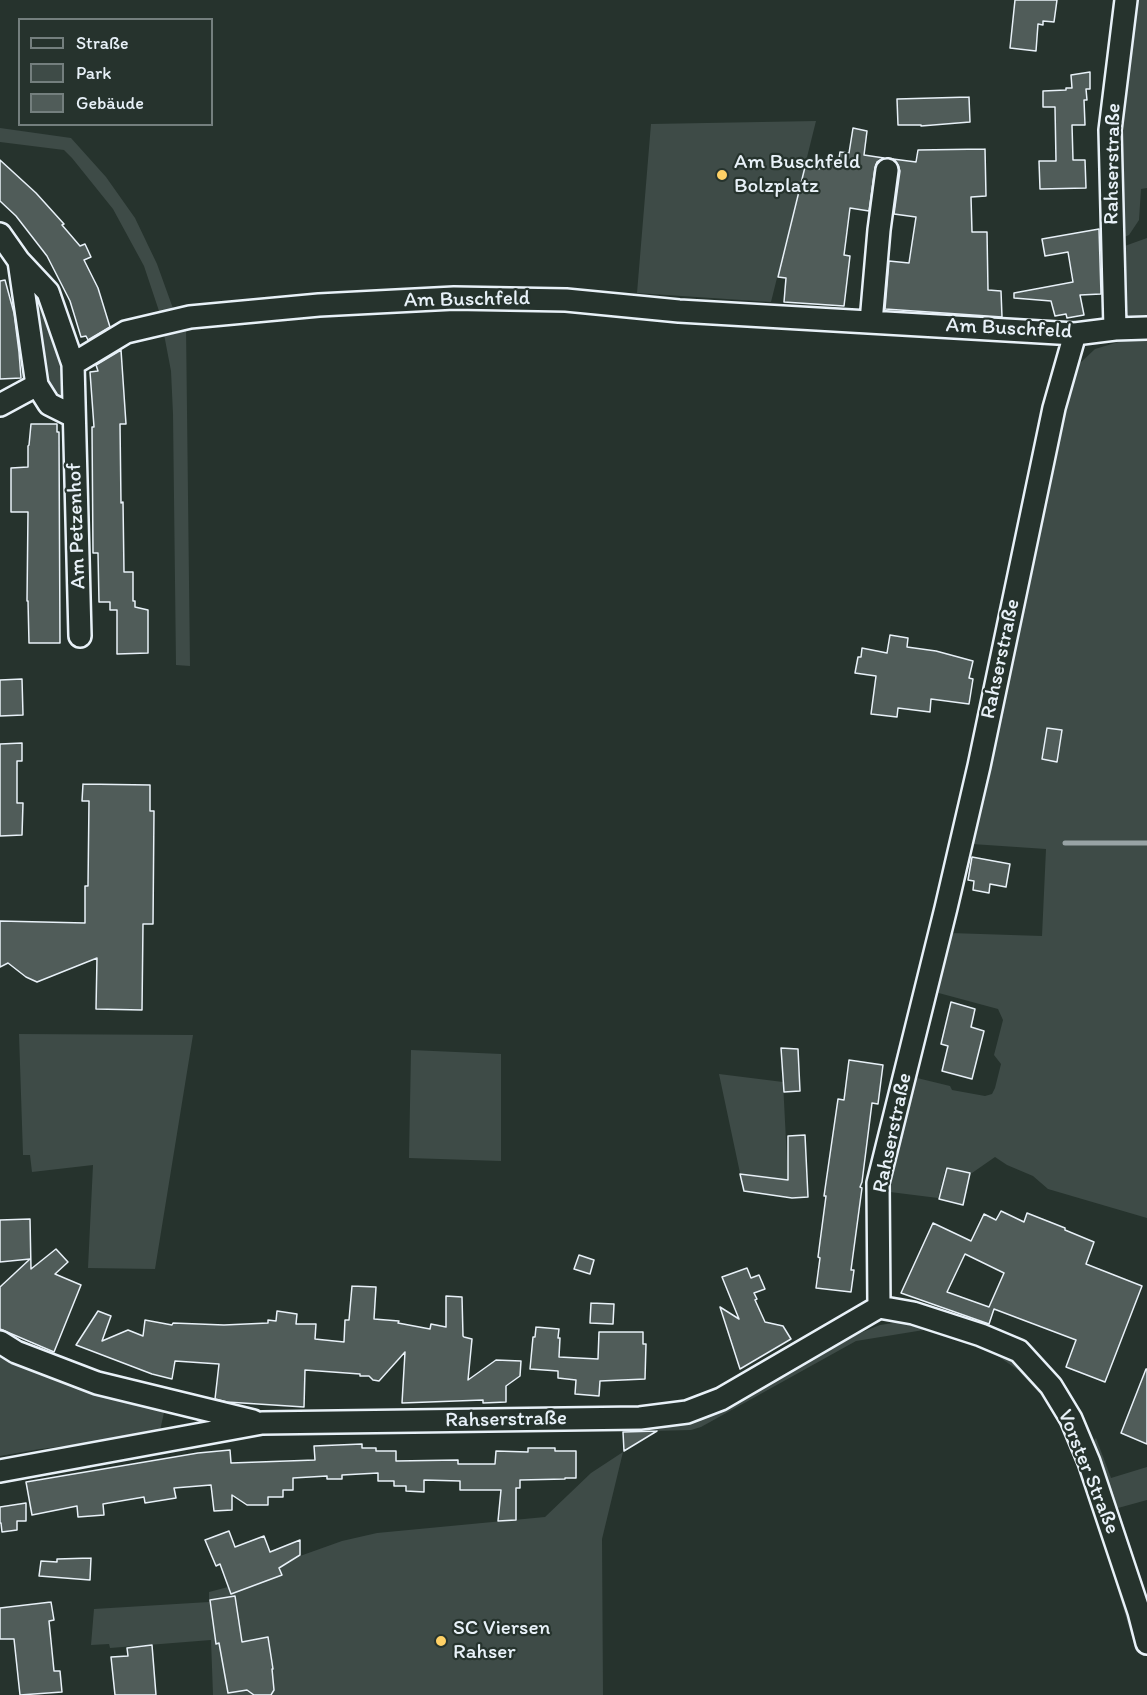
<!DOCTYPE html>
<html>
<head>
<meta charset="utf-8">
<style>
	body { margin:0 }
	#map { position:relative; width:1147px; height:1695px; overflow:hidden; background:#26332d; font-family:Itim,sans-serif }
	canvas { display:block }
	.legend { position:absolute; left:18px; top:18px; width:195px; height:108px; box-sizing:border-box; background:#26332d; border:2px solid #747f7e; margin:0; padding:8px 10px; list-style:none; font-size:18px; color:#e8f1f8 }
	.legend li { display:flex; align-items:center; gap:12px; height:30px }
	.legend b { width:30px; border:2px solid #747f7e }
</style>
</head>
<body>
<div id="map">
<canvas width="1147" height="1695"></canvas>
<ul class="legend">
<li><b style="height:8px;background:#26332d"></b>Straße</li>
<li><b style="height:16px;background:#3e4b47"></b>Park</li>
<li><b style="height:16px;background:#505c59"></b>Gebäude</li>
</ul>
</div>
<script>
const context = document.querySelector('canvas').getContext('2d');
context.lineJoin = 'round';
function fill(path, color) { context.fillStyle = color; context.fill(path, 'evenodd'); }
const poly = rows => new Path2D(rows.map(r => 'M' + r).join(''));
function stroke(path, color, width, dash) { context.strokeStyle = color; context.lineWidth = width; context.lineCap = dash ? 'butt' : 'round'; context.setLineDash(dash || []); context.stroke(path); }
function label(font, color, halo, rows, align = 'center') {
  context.font = font + ' Itim,sans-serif'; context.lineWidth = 4.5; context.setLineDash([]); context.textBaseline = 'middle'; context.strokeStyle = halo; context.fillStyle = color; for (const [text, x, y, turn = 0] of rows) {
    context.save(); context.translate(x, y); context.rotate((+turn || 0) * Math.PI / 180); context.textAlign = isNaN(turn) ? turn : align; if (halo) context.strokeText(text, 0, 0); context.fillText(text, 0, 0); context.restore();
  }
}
const green = poly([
	[1136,0,1147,0,1147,188,1141,189,1139,220,1129,235,1122,238,1120,125],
	[816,121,771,302,637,293,651,124],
	[0,128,71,138,106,177,135,218,157,264,175,314,161,317,144,266,113,209,72,158,64,150,0,142],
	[1147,238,1147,318,1125,319,1122,247],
	[44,295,65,361,66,393,60,400,45,394,33,298],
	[186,326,190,666,176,665,173,414,171,371,163,329],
	[1125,340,1147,340,1147,1218,1048,1189,1033,1176,1007,1165,995,1157,972,1173,946,1167,938,1198,890,1192,894,1155,913,1077,950,1086,952,1090,985,1096,992,1094,995,1088,1001,1064,994,1055,1003,1020,998,1009,935,992,950,933,1042,936,1046,849,972,844,993,736,1067,394,1078,365,1095,349],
	[19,1034,193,1035,155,1269,88,1268,93,1165,32,1172,30,1155,23,1155],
	[411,1050,501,1054,501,1161,409,1158],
	[719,1074,783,1082,788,1180,740,1173],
	[893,1323,905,1323,930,1328,1006,1355,1022,1368,1045,1394,1062,1422,1079,1459,1133,1627,1137,1654,1095,1514,1072,1451,1058,1422,1040,1394,1018,1370,992,1352,930,1329,856,1341,701,1427,691,1430,651,1431,684,1423,751,1395,860,1333,880,1325],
	[0,1350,49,1376,165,1408,159,1435,40,1449,0,1456],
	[1096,1438,1111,1478,1147,1467,1147,1500,1118,1508,1092,1443],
	[623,1452,602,1539,603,1695,213,1695,211,1640,110,1648,109,1644,91,1645,94,1609,209,1602,209,1592,228,1587,285,1565,300,1556,342,1541,377,1533,545,1517,591,1473]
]);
const stream = poly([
	[1065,843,1147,843]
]);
const building = poly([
	[1015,0,1057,0,1054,22,1043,21,1043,25,1038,24,1036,51,1010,48,1015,0],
	[1090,72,1090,89,1086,89,1087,100,1084,100,1085,125,1072,125,1073,160,1085,160,1086,188,1040,189,1039,161,1056,161,1055,107,1043,107,1043,91,1066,90,1066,88,1072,88,1071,75,1090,72],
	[969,97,970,122,921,126,921,125,898,125,897,99,969,97],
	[853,128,867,131,864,155,884,158,877,162,875,168,869,211,850,208,844,255,850,256,844,306,784,302,786,278,778,277,805,167,819,169,820,162,838,165,840,152,849,153,853,128],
	[985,149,986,196,971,197,972,232,987,232,988,290,1001,291,1002,317,885,309,889,261,909,263,916,217,894,214,900,171,898,165,893,159,916,162,918,150,985,149],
	[0,160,36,193,64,224,62,225,80,246,85,244,91,257,84,260,98,288,110,327,88,340,86,336,81,337,70,301,47,256,16,216,0,201,0,160],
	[1099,229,1101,294,1080,295,1084,315,1067,318,1066,314,1055,316,1051,301,1014,298,1014,293,1073,282,1068,252,1045,256,1042,239,1099,229],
	[5,280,14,313,19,352,21,378,0,379,0,281,5,280],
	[121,350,126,424,120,424,121,503,123,502,124,572,133,572,133,601,135,601,135,607,148,610,148,653,117,654,117,610,110,610,110,602,99,602,98,553,93,553,92,427,94,427,90,372,98,371,96,365,121,350],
	[31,424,57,424,57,432,59,432,60,643,29,643,28,601,27,601,28,512,11,512,11,468,28,467,28,446,29,445,31,424],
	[890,635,908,638,907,647,936,651,973,661,969,678,973,679,969,704,931,699,930,712,898,708,897,717,871,714,876,676,855,673,858,657,861,657,862,648,887,653,890,635],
	[22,679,23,715,0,716,0,680,22,679],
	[1047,728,1062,730,1057,762,1042,759,1047,728],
	[22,743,22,761,17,761,17,803,23,803,22,835,0,836,0,744,22,743],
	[83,784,150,785,150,811,154,811,153,924,143,924,142,1010,96,1009,97,958,37,982,26,977,8,963,0,967,0,921,85,923,85,886,88,886,89,801,82,801,83,784],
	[972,857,1010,864,1006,887,990,884,989,893,973,890,974,881,968,880,972,857],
	[951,1002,975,1009,971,1027,984,1031,972,1079,942,1071,948,1046,941,1044,951,1002],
	[781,1048,798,1049,800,1091,784,1092,781,1048],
	[849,1060,883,1065,878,1104,872,1103,862,1182,860,1187,862,1188,851,1270,854,1270,851,1292,816,1288,820,1258,818,1257,826,1196,824,1196,838,1099,844,1100,849,1060],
	[805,1135,808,1197,792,1198,744,1191,740,1174,788,1180,788,1136,805,1135],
	[947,1168,970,1173,963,1205,939,1199,947,1168],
	[1001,1211,1024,1222,1027,1213,1065,1228,1065,1230,1094,1242,1086,1264,1142,1286,1105,1382,1066,1367,1076,1340,994,1309,989,1324,901,1293,933,1223,971,1241,984,1214,996,1220,1001,1211],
	[965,1254,1004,1273,989,1307,947,1292,965,1254],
	[30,1219,31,1269,56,1249,68,1262,55,1274,81,1285,54,1352,0,1329,0,1287,30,1259,0,1262,0,1220,30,1219],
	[579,1255,594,1260,590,1274,574,1269,579,1255],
	[747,1268,751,1278,759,1275,765,1289,754,1293,757,1299,755,1300,765,1322,783,1326,791,1339,740,1369,720,1307,739,1319,722,1277,747,1268],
	[352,1286,376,1287,374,1319,399,1321,398,1323,430,1329,431,1324,446,1327,446,1296,462,1297,463,1336,464,1337,472,1339,468,1380,496,1360,521,1361,520,1376,506,1386,506,1402,483,1403,483,1400,402,1403,405,1352,379,1381,373,1380,369,1376,360,1376,360,1374,305,1370,304,1407,227,1402,215,1399,219,1364,175,1361,172,1379,152,1374,76,1345,98,1311,111,1316,102,1341,128,1330,143,1336,145,1320,172,1325,173,1323,224,1325,268,1323,268,1320,276,1321,277,1311,297,1314,296,1324,316,1324,315,1339,344,1342,345,1320,349,1320,352,1286],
	[591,1303,614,1304,613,1324,590,1323,591,1303],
	[536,1327,559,1329,558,1338,560,1338,559,1357,598,1359,599,1332,643,1332,643,1344,646,1344,645,1379,600,1381,599,1396,575,1394,576,1380,558,1378,558,1371,530,1369,533,1337,535,1337,536,1327],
	[1146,1369,1147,1369,1147,1444,1121,1433,1146,1369],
	[657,1431,624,1451,623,1432,657,1431],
	[362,1444,362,1448,376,1448,376,1451,396,1451,396,1461,458,1460,458,1464,495,1464,496,1451,528,1452,528,1448,555,1448,555,1451,576,1451,576,1478,565,1478,565,1479,520,1480,520,1488,516,1488,516,1520,498,1521,501,1490,460,1490,460,1481,424,1480,424,1492,406,1491,406,1486,394,1486,394,1481,378,1481,378,1473,342,1475,342,1479,327,1479,327,1476,293,1478,293,1490,283,1490,283,1497,268,1497,268,1505,247,1505,232,1495,232,1510,214,1511,211,1485,174,1488,176,1498,145,1503,144,1497,103,1504,104,1515,78,1517,77,1506,32,1515,26,1482,198,1453,230,1450,231,1463,315,1460,314,1446,362,1444],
	[26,1503,26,1521,17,1521,17,1530,2,1532,1,1523,0,1523,0,1507,26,1503],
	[229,1531,235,1547,264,1536,270,1552,300,1540,300,1555,279,1568,282,1575,231,1594,220,1564,216,1566,205,1540,229,1531],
	[91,1558,90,1580,39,1576,41,1561,57,1562,57,1559,91,1558],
	[235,1596,242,1642,268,1637,273,1669,272,1669,274,1690,271,1695,254,1695,247,1690,228,1693,219,1643,216,1644,210,1600,235,1596],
	[51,1602,54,1620,49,1621,54,1671,60,1671,62,1692,20,1695,14,1639,0,1639,0,1608,51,1602],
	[152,1645,156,1695,115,1695,111,1657,128,1656,127,1648,152,1645]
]);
const minor = poly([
	[0,234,19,261,37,385,49,404,73,416],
	[19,261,48,292,73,364,80,636],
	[871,322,879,230,887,170],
	[1115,329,1110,130,1126,0],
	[73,364,126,332,190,317,319,305,454,298,566,300,679,311,1075,334,1115,329,1147,328],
	[0,405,37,385],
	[879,1307,878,1183,946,908,979,766,1054,408,1075,334],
	[879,1307,913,1313,981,1335,1019,1351,1051,1386,1071,1419,1089,1462,1139,1612,1147,1643],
	[0,1342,16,1352,97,1383,253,1421],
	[0,1471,262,1423,640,1418,687,1412,721,1399,879,1307]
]);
const markers = [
	[722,175,6,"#ffd166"],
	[441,1641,6,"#ffd166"]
];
const poiNames = [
	["Am Buschfeld",734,163],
	["Bolzplatz",734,187],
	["SC Viersen",453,1629],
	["Rahser",453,1653]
];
const streetNames = [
	["Rahserstraße",1113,164,-89],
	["Am Buschfeld",467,300,-1],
	["Am Buschfeld",1009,329,3],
	["Am Petzenhof",77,526,-92],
	["Rahserstraße",1001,659,-78],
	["Rahserstraße",893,1133,-78],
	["Rahserstraße",506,1420,-1],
	["Vorster Straße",1088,1472,68]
];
fill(green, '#3e4b47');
stroke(stream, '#98a3a5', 5);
fill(building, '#505c59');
stroke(building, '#e8f1f8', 1.5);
stroke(minor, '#e8f1f8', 26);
stroke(minor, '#26332d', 21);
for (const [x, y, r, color] of markers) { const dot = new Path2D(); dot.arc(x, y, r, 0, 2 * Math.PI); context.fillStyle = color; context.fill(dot); stroke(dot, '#26332d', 2); }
label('21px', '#e8f1f8', '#26332d', poiNames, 'left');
label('21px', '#e8f1f8', '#26332d', streetNames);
</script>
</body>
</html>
